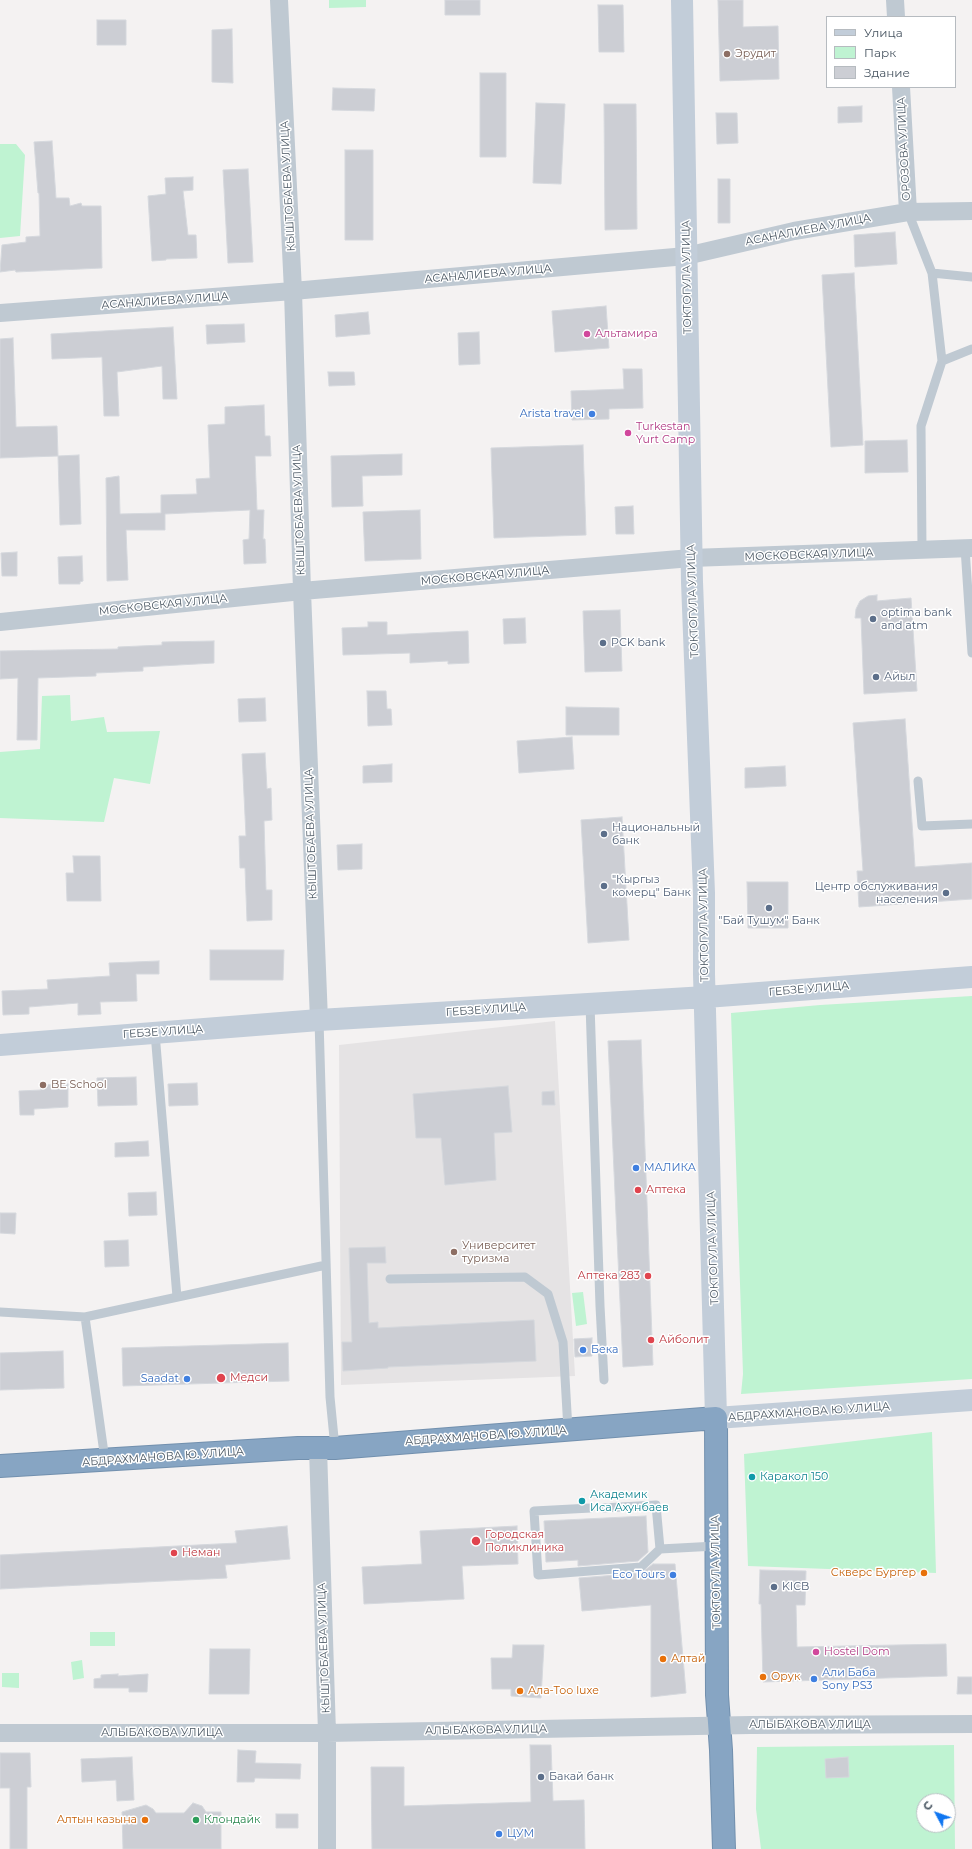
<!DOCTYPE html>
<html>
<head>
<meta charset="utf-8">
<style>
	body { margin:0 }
	#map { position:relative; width:972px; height:1849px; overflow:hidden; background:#f4f2f2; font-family:Montserrat,sans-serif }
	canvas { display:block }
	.legend { position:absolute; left:826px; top:16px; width:130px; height:72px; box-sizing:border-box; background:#fff; border:1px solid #b6bbc0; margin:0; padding:5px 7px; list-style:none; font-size:12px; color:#485561 }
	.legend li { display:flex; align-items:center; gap:8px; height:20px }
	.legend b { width:20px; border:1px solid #b6bbc0 }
	.north { position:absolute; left:916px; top:1793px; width:40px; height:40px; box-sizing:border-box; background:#fff; border:1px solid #b6bbc0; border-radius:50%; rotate:311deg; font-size:11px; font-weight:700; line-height:16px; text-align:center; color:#485561 }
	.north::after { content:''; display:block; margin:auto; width:14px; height:18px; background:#0f76f1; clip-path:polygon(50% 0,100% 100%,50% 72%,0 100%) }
</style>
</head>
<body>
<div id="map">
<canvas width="972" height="1849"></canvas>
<ul class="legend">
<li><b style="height:5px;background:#c2cdd9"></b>Улица</li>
<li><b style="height:11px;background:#bff3d2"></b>Парк</li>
<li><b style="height:11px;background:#ccced4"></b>Здание</li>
</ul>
<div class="north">С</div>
</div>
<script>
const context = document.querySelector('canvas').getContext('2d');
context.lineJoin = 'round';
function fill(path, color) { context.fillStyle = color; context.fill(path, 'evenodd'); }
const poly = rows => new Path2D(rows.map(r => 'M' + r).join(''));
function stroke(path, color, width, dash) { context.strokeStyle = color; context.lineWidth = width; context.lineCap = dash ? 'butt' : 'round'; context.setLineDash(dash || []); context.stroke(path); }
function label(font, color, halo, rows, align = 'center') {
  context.font = font + ' Montserrat,sans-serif'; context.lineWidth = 3; context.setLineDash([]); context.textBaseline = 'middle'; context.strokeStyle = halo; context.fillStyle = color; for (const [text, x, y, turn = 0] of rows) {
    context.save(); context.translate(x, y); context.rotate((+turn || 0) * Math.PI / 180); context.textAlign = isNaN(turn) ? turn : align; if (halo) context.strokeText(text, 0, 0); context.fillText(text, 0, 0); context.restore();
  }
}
const education = poly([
	[555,1021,575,1376,341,1385,339,1045]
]);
const green = poly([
	[329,0,366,0,366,7,329,8],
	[0,144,16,144,25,155,20,236,0,238],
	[70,695,71,721,104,717,107,732,160,731,150,784,114,778,104,822,0,818,0,752,40,749,42,696],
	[972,996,972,1379,741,1394,743,1374,731,1013,820,1005],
	[583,1292,587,1324,576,1326,572,1293],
	[932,1432,936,1573,748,1566,744,1454],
	[90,1632,115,1632,115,1646,90,1646],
	[82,1660,84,1678,73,1680,71,1662],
	[2,1673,19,1673,19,1688,2,1687],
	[954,1745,955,1849,761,1849,756,1809,757,1747],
	[924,1801,948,1801,948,1825,924,1825]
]);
const building = poly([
	[445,0,480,0,480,15,445,15,445,0],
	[718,0,743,0,743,27,778,26,779,79,720,81,718,0],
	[598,5,623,5,624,52,599,52,598,5],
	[97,20,126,20,126,45,97,45,97,20],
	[232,29,233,83,212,82,212,30,232,29],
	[480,73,506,73,506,157,480,157,480,73],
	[333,88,375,89,374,111,332,110,333,88],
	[536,103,565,104,561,184,533,183,536,103],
	[604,104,636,104,637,229,605,230,604,104],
	[862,106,862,122,838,123,838,107,862,106],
	[716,113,737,113,738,143,717,144,716,113],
	[52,141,56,198,69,198,70,206,81,203,82,206,101,206,102,268,16,272,15,270,0,272,2,245,26,242,26,237,40,236,39,193,38,193,34,142,52,141],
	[345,150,373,150,373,240,345,240,345,150],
	[248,169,253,262,228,263,223,170,248,169],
	[193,177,193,190,183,191,188,235,196,235,197,258,166,259,166,260,152,261,148,196,166,194,165,178,193,177],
	[718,179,730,179,730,223,718,223,718,179],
	[895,232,897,264,855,267,854,235,895,232],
	[854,273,863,445,831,447,822,275,854,273],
	[606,306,609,348,555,352,552,311,606,306],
	[368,312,370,334,336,337,335,315,368,312],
	[244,324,245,342,207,344,206,325,244,324],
	[173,327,177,399,163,399,162,366,117,372,119,416,104,416,102,357,52,359,51,334,173,327],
	[479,332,480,364,459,365,458,333,479,332],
	[13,338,16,427,57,426,58,456,0,458,0,339,13,338],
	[623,369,642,369,643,408,609,409,609,419,572,420,571,391,624,389,623,369],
	[328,372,354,372,355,385,329,386,328,372],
	[264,405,265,436,270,436,271,456,255,456,257,510,264,510,263,539,265,539,266,563,244,564,243,540,249,539,250,510,165,514,165,530,126,530,128,580,107,581,106,478,119,476,120,514,161,513,161,495,197,494,196,479,210,478,208,425,225,424,225,407,264,405],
	[907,440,908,472,865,473,865,441,907,440],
	[583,445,586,535,494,538,491,448,583,445],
	[402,454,402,475,362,476,363,506,332,507,331,456,402,454],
	[79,455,81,524,60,525,58,456,79,455],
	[633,506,634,534,616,534,615,507,633,506],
	[420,510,421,559,365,561,363,512,420,510],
	[17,552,17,576,2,576,1,553,17,552],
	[82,556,83,581,80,582,80,584,59,584,58,557,82,556],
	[877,595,877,601,911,598,917,691,864,694,861,618,855,618,856,609,860,601,868,596,877,595],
	[620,610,622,671,585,672,583,611,620,610],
	[525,618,526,643,504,644,503,619,525,618],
	[368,622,387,622,387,635,468,631,469,663,448,664,448,661,410,663,410,653,343,655,342,628,368,627,368,622],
	[214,641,214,663,143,667,143,671,96,673,96,676,38,678,37,740,17,740,18,678,0,679,0,651,118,649,118,647,162,645,162,642,214,641],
	[367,691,386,691,387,709,391,709,392,725,368,726,367,691],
	[265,698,266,721,239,722,238,699,265,698],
	[566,707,619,708,619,735,566,735,566,707],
	[905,719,915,867,972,863,972,899,859,907,857,871,863,871,853,723,905,719],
	[572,737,574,769,519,773,517,741,572,737],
	[265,753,267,789,271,788,272,820,264,821,266,890,272,890,272,920,247,921,245,868,240,868,239,836,246,836,242,754,265,753],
	[392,764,392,782,363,783,363,766,392,764],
	[785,766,786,786,745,788,745,768,785,766],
	[622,817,629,940,588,943,581,820,622,817],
	[362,844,362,869,338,870,337,845,362,844],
	[73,856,100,856,101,901,67,901,66,873,74,873,73,856],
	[747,882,788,882,788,928,748,928,747,882],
	[210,950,284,950,283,980,210,980,210,950],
	[159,961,159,974,136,974,137,1001,100,1002,101,1014,78,1015,78,1003,29,1007,29,1014,3,1015,2,991,48,989,47,980,110,976,109,963,159,961],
	[641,1040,653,1365,623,1367,608,1041,641,1040],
	[136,1077,137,1105,98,1106,97,1078,136,1077],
	[197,1083,198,1105,169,1106,168,1084,197,1083],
	[68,1084,68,1107,34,1109,34,1115,20,1115,19,1091,41,1090,40,1085,68,1084],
	[508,1086,512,1132,494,1133,496,1180,445,1185,441,1138,416,1138,413,1094,508,1086],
	[554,1091,555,1105,542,1105,542,1092,554,1091],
	[148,1141,149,1156,115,1157,115,1143,148,1141],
	[156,1192,157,1215,129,1216,128,1193,156,1192],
	[0,1213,16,1213,15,1234,0,1233,0,1213],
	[128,1240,129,1266,105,1267,104,1241,128,1240],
	[385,1247,386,1263,367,1263,369,1323,378,1322,378,1328,534,1320,536,1361,388,1367,388,1368,343,1371,342,1342,352,1342,349,1248,385,1247],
	[592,1338,592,1356,575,1357,574,1339,592,1338],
	[288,1343,289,1381,123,1386,122,1348,288,1343],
	[63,1351,64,1388,0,1390,0,1353,63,1351],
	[646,1516,648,1552,638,1561,578,1566,578,1560,546,1562,544,1521,646,1516],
	[287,1526,290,1559,225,1565,227,1578,0,1589,0,1555,237,1543,235,1531,287,1526],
	[517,1526,518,1564,462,1566,464,1599,364,1604,362,1567,422,1564,420,1531,517,1526],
	[653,1564,675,1564,686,1693,651,1697,651,1605,582,1611,579,1578,641,1573,653,1564],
	[760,1570,806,1571,805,1605,796,1605,797,1647,946,1644,947,1676,763,1682,761,1604,759,1604,760,1570],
	[513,1645,544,1645,541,1698,511,1696,511,1689,492,1689,491,1658,512,1658,513,1645],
	[210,1649,250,1649,249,1694,209,1694,210,1649],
	[118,1674,118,1676,148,1674,147,1692,129,1692,129,1688,94,1688,94,1679,101,1678,101,1675,118,1674],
	[958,1677,972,1677,972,1694,957,1694,958,1677],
	[530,1745,551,1745,553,1801,584,1800,585,1849,372,1849,371,1767,404,1767,404,1806,531,1802,530,1745],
	[238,1750,256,1751,255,1763,301,1764,300,1779,255,1778,254,1782,237,1782,238,1750],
	[0,1753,30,1753,31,1787,27,1787,27,1849,10,1849,10,1788,0,1788,0,1753],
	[132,1757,134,1800,117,1801,116,1780,82,1782,81,1759,132,1757],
	[848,1757,849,1777,826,1778,825,1759,848,1757],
	[193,1803,202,1806,206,1812,221,1812,221,1849,123,1849,122,1812,146,1805,153,1809,156,1813,184,1813,193,1803],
	[276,1814,298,1814,298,1828,276,1828,276,1814]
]);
const lane = poly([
	[908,212,932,273,942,361,921,426,922,550],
	[932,273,972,277],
	[942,361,972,349],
	[965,548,972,653],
	[918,781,922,826,972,824],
	[590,1004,600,1306,604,1380],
	[319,1020,330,1397,335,1448],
	[155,1033,177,1297],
	[390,1279,525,1277,548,1294,563,1342,568,1430],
	[0,1312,85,1317,326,1265],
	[85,1317,105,1460],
	[591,1508,534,1511,538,1575,641,1567,660,1549,716,1546],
	[603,1508,656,1505,660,1549]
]);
const street = poly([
	[279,0,293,291,302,591,319,1020],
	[895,0,896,17],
	[901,87,908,212],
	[0,313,293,291,686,256,794,231,908,212,972,211],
	[0,622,302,591,691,558,972,548],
	[318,1448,327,1733,327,1849],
	[0,1733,327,1733,750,1725,972,1724]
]);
const secondary = poly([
	[682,0,692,582,704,893,704,974,716,1418,972,1400],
	[0,1045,319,1020,706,997,972,977]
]);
const highway = poly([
	[0,1466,298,1448,335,1448,716,1418,717,1695,721,1750,724,1849]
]);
const markers = [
	[727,54,4,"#8d6e63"],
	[587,334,4,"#d1479c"],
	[592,414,4,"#3f7fe0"],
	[628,433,4,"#d1479c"],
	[873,619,4,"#5c6f8a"],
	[603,643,4,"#5c6f8a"],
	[876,677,4,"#5c6f8a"],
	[604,834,4,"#5c6f8a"],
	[604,886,4,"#5c6f8a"],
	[946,893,4,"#5c6f8a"],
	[769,908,4,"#5c6f8a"],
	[43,1085,4,"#8d6e63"],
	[636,1168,4,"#3f7fe0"],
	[638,1190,4,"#e0444e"],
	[454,1252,4,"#8d6e63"],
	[648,1276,4,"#e0444e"],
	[651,1340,4,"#e0444e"],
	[583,1350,4,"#3f7fe0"],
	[221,1378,5,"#e0444e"],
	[187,1379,4,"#3f7fe0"],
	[752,1477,4,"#0f9aa8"],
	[582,1501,4,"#0f9aa8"],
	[476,1541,5,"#e0444e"],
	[174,1553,4,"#e0444e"],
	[924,1573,4,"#e8710a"],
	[673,1575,4,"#3f7fe0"],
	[774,1587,4,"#5c6f8a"],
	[816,1652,4,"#d1479c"],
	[663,1659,4,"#e8710a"],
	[763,1677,4,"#e8710a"],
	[814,1679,4,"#3f7fe0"],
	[520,1691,4,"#e8710a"],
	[541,1777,4,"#5c6f8a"],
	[145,1820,4,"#e8710a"],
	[196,1820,4,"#2e9e5b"],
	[499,1834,4,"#3f7fe0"]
];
const educationNames = [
	["Эрудит",735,54],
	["BE School",51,1085],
	["Университет",462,1246],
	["туризма",462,1259]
];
const streetNames = [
	["ОРОЗОВА УЛИЦА",904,149,-93],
	["КЫШТОБАЕВА УЛИЦА",288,186,-93],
	["АСАНАЛИЕВА УЛИЦА",808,230,-11],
	["АСАНАЛИЕВА УЛИЦА",488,274,-5],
	["ТОКТОГУЛА УЛИЦА",687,277,-91],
	["АСАНАЛИЕВА УЛИЦА",165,301,-4],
	["КЫШТОБАЕВА УЛИЦА",299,510,-92],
	["МОСКОВСКАЯ УЛИЦА",809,555,-2],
	["МОСКОВСКАЯ УЛИЦА",485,576,-5],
	["ТОКТОГУЛА УЛИЦА",693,601,-92],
	["МОСКОВСКАЯ УЛИЦА",163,605,-6],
	["КЫШТОБАЕВА УЛИЦА",311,834,-92],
	["ТОКТОГУЛА УЛИЦА",704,925,-91],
	["ГЕБЗЕ УЛИЦА",809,989,-5],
	["ГЕБЗЕ УЛИЦА",486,1010,-4],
	["ГЕБЗЕ УЛИЦА",163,1032,-4],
	["ТОКТОГУЛА УЛИЦА",713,1248,-92],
	["АБДРАХМАНОВА Ю. УЛИЦА",809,1412,-4],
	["АБДРАХМАНОВА Ю. УЛИЦА",486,1436,-4],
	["АБДРАХМАНОВА Ю. УЛИЦА",163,1457,-4],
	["ТОКТОГУЛА УЛИЦА",716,1572,-91],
	["КЫШТОБАЕВА УЛИЦА",324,1648,-92],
	["АЛЫБАКОВА УЛИЦА",810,1725],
	["АЛЫБАКОВА УЛИЦА",486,1730,-1],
	["АЛЫБАКОВА УЛИЦА",162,1733]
];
const hotelNames = [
	["Альтамира",595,334],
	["Turkestan",636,427],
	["Yurt Camp",636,440],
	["Hostel Dom",824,1652]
];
const shopNames = [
	["Arista travel",584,414,"right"],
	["МАЛИКА",644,1168],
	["Бека",591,1350],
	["Saadat",179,1379,"right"],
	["Eco Tours",665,1575,"right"],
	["Али Баба",822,1673],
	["Sony PS3",822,1686],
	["ЦУМ",507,1834]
];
const serviceNames = [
	["optima bank",881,613],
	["and atm",881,626],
	["PCK bank",611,643],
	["Айыл",884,677],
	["Национальный",612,828],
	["банк",612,841],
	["\"Кыргыз",612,880],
	["комерц\" Банк",612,893],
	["Центр обслуживания",938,887,"right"],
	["населения",938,900,"right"],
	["\"Бай Тушум\" Банк",769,921,"center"],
	["KICB",782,1587],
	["Бакай банк",549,1777]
];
const healthNames = [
	["Аптека",646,1190],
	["Аптека 283",640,1276,"right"],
	["Айболит",659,1340],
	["Медси",230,1378],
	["Городская",485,1535],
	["Поликлиника",485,1548],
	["Неман",182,1553]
];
const cultureNames = [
	["Каракол 150",760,1477],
	["Академик",590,1495],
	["Иса Ахунбаев",590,1508]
];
const foodNames = [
	["Скверс Бургер",916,1573,"right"],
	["Алтай",671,1659],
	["Орук",771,1677],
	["Ала-Тоо luxe",528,1691],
	["Алтын казына",137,1820,"right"]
];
const leisureNames = [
	["Клондайк",204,1820]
];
fill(education, '#e5e3e4');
fill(green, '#bff3d2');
fill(building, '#ccced4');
stroke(building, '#d5d8dd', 1);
stroke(highway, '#7290ae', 24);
stroke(lane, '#bfc9d2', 9);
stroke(street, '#bfc9d2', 18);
stroke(secondary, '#c2cdd9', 22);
stroke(highway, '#87a5c3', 22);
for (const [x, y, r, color] of markers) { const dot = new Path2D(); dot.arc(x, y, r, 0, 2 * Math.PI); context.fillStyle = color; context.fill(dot); stroke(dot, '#fff', 1.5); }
label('11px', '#785e54', '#fff', educationNames, 'left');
label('11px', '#485561', '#fff', streetNames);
label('11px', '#b23c85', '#fff', hotelNames, 'left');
label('11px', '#366cbe', '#fff', shopNames, 'left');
label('11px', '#4e5e75', '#fff', serviceNames, 'left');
label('11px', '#be3a42', '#fff', healthNames, 'left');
label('11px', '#0d838f', '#fff', cultureNames, 'left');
label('11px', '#c56008', '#fff', foodNames, 'left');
label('11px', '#27864d', '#fff', leisureNames, 'left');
</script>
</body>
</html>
